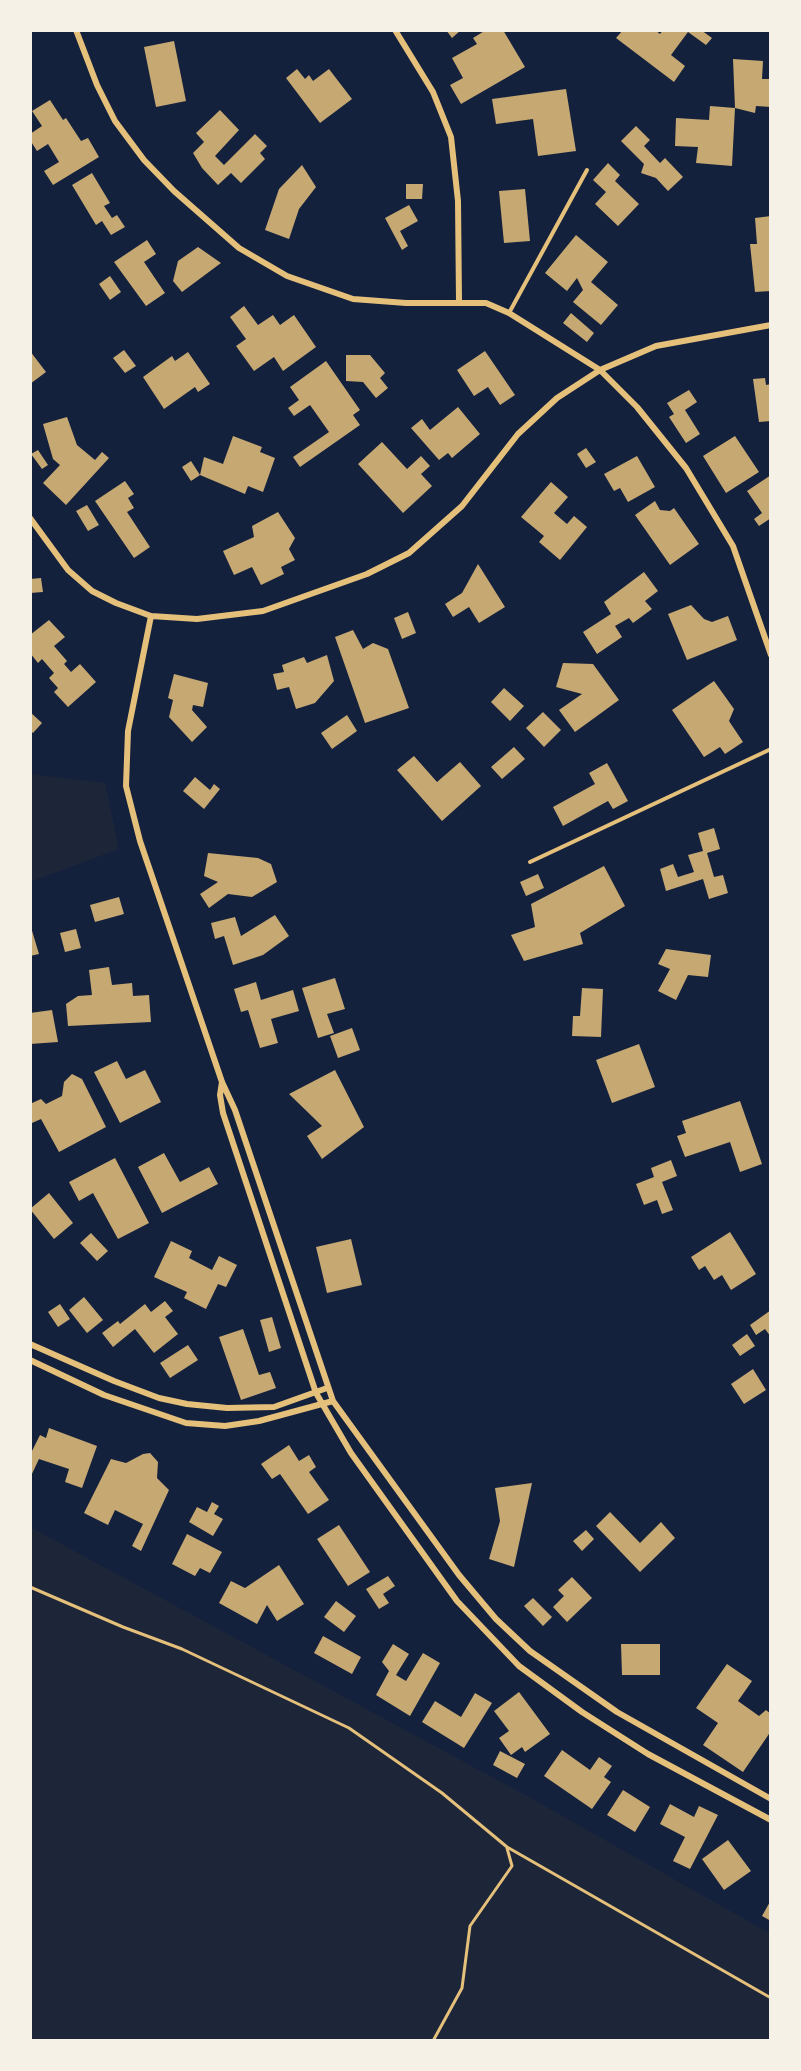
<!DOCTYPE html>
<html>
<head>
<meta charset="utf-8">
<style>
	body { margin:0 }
	#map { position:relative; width:801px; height:2071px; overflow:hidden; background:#14213d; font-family:"Sofia Sans Condensed",sans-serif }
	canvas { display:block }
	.frame { position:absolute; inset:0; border:32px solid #f6f1e7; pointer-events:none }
</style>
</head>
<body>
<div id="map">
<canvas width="801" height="2071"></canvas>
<div class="frame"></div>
</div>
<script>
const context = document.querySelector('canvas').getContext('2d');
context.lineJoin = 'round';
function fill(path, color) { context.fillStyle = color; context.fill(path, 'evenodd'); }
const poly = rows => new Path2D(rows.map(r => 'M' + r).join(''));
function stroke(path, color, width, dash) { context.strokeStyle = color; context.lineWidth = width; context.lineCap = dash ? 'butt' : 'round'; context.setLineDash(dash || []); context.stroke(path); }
const green = poly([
	[30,774,105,783,119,849,30,882],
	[30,1527,529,1797,771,1934,771,2041,30,2041]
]);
const building = poly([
	[446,30,461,30,452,38],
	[486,30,503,30,525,67,461,104,450,85,463,78,452,58,477,44,473,38],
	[623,30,655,30,660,34,663,30,701,30,712,38,706,45,688,32,671,55,685,66,674,82,616,38],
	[174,41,186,101,156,107,144,47],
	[733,59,763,61,762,79,771,79,771,107,756,106,755,113,735,108],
	[297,69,305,79,309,75,313,81,329,69,352,99,320,123,286,78],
	[566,89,576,151,538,156,533,119,496,124,492,99],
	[50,100,63,120,66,118,81,141,88,138,99,157,53,185,44,171,59,162,48,144,37,151,30,140,30,134,42,126,32,111],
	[710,106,735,108,732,166,696,163,698,147,675,146,676,118,709,120],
	[220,110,239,130,215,156,224,165,255,134,267,146,260,153,265,159,241,183,231,173,218,185,202,168,193,153,204,142,196,133],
	[636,126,650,140,644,146,660,163,665,158,683,177,668,191,656,178,641,173,644,164,621,141],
	[608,163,620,175,615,181,639,204,618,226,595,204,606,192,593,180],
	[302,165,316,187,299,209,289,239,265,230,279,189],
	[92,173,110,203,104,206,112,218,117,215,125,227,111,235,102,221,96,225,72,185],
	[406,184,423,184,422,199,406,199],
	[525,189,530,241,504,243,499,191],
	[409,205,418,221,400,231,408,246,402,250,385,218],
	[771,216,771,291,755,292,750,244,757,244,755,218],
	[576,235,608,262,591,282,618,305,601,325,573,302,583,290,577,278,567,291,545,273],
	[147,240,156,254,144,262,165,293,146,306,114,262],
	[198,247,221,263,182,292,173,281,178,261],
	[110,276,121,292,110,300,99,284],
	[244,306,258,325,273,315,280,325,294,315,316,347,283,371,274,357,254,371,236,346,246,339,230,317],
	[571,313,594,333,587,342,563,323],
	[124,350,136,366,125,373,113,358],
	[30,351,46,372,30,384],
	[485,351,515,395,500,405,488,387,474,396,457,370],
	[188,352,210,384,198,392,195,387,164,409,143,377,172,356,175,361],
	[346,355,370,355,385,373,380,378,388,388,376,398,363,382,346,381],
	[326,361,360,410,353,415,360,425,300,467,293,457,329,432,310,405,294,416,288,408,299,400,290,387],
	[765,378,766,385,771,384,771,421,759,422,753,379],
	[689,390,697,402,685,410,700,434,686,443,669,417,674,414,667,403],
	[458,407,480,434,452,458,448,453,439,460,411,428,422,419,430,430],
	[67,417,77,445,95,460,102,452,109,458,66,505,43,483,60,465,53,459,43,424],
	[233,436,262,447,260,452,275,458,263,492,248,486,245,494,200,475,204,457,223,464],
	[735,436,759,472,726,493,703,456],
	[382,442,407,469,421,456,430,466,421,474,432,486,403,513,358,464],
	[586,448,596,462,586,468,577,454],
	[38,450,48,465,42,469,31,454],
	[637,456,655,487,628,502,620,488,614,491,604,474],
	[191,461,200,475,191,481,182,467],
	[771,475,771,518,759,526,754,519,762,513,747,491],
	[125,481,134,494,128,498,134,508,127,512,150,547,134,558,95,501],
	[551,482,568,497,554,513,567,524,574,516,587,527,560,560,539,542,544,536,521,517],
	[655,501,660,510,670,511,674,508,699,544,670,565,635,515],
	[87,505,99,525,88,531,76,511],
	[278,512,295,538,289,549,295,560,281,567,284,574,261,585,252,567,234,575,223,551,254,537,252,526],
	[478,564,505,607,479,623,469,607,453,617,445,604,462,593],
	[644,572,658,591,645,601,652,609,633,623,629,618,615,626,622,637,597,654,583,632,611,614,604,602],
	[41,578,43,592,30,593,30,579],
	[691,605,704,619,712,622,728,616,737,640,687,660,668,614],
	[408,612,416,633,402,639,394,618],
	[49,620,65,637,54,646,67,661,64,664,71,672,80,664,96,682,68,707,54,692,58,688,49,678,54,673,42,659,38,663,30,653,30,635],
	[353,630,363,649,373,643,388,649,409,708,365,723,335,637],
	[327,655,334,681,315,703,296,709,289,687,277,690,273,674,284,672,282,665,304,657,307,663],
	[563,663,593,664,619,700,575,732,559,710,582,694,556,687],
	[174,674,208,683,203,707,193,705,192,710,207,727,192,742,169,717,173,700,168,698],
	[714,681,734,709,729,721,743,742,725,754,720,747,704,757,672,710],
	[504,688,524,706,510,721,491,702],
	[30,712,42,723,33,733,30,730],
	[543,712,561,730,544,747,526,728],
	[347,715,357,731,332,749,321,733],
	[514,747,525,759,502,779,491,767],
	[414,756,437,782,460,762,481,786,442,821,397,770],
	[607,763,628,801,613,809,608,801,563,826,553,807,595,784,589,773],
	[195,777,210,790,214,784,220,789,204,809,183,791],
	[714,828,720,849,707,853,714,877,723,875,728,893,709,899,703,879,666,891,660,869,673,864,678,877,694,872,688,855,703,851,698,833],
	[208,853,258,858,271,864,277,882,252,897,228,894,209,908,200,894,218,882,204,876],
	[604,866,625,906,580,933,583,944,524,961,511,935,535,927,531,904],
	[538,874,544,888,526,896,520,882],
	[119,897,124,914,95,922,90,905],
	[275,915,289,936,263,955,233,965,224,936,215,939,211,923,235,917,241,936],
	[30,924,39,954,30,956],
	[76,929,81,948,65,952,60,933],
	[666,949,711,955,708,977,688,975,676,1000,658,991,670,969,658,964],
	[109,967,112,985,132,983,133,996,149,995,151,1022,68,1026,66,1004,78,996,92,995,89,970],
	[335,978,345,1009,327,1014,334,1033,318,1038,302,988],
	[256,982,261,1000,293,990,299,1011,271,1019,278,1043,260,1048,248,1010,241,1012,234,989],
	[582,988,603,989,601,1037,572,1036,573,1016,580,1016],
	[52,1010,58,1042,30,1044,30,1013],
	[352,1028,360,1050,338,1058,330,1036],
	[639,1044,655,1087,612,1103,596,1060],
	[117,1061,126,1079,145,1070,161,1102,120,1123,94,1072],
	[335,1070,364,1127,322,1159,307,1136,322,1126,289,1094],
	[72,1074,82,1079,106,1127,59,1152,41,1119,32,1123,30,1104,41,1099,46,1104,62,1096,64,1082],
	[740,1101,762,1164,740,1172,730,1142,685,1157,677,1136,686,1133,682,1121],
	[164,1153,180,1182,209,1167,218,1184,162,1213,138,1167],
	[115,1158,149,1223,118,1239,93,1193,79,1201,69,1182],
	[671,1160,677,1176,662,1182,673,1210,662,1214,657,1200,644,1205,636,1184,654,1177,651,1168],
	[49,1193,73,1223,54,1239,30,1209],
	[730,1232,756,1274,731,1290,722,1275,714,1280,705,1266,699,1270,691,1257],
	[91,1233,108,1251,97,1261,80,1243],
	[351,1239,362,1285,327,1293,316,1247],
	[171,1241,192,1251,189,1258,212,1270,219,1256,237,1265,226,1287,218,1284,206,1309,184,1298,187,1292,154,1277],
	[84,1297,103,1320,87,1333,69,1310],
	[165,1301,173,1311,165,1317,178,1334,154,1353,135,1329,113,1347,102,1333,118,1321,120,1324,145,1304,151,1312],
	[60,1304,70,1319,58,1327,48,1312],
	[771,1310,771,1337,765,1329,756,1335,750,1325],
	[272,1317,281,1348,269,1352,260,1320],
	[243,1329,259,1375,270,1372,276,1388,241,1400,219,1337],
	[747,1334,755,1346,740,1356,732,1345],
	[188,1345,198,1360,170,1378,160,1363],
	[753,1369,766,1390,744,1404,731,1384],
	[49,1428,97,1446,82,1488,65,1482,69,1469,39,1459,30,1478,30,1455,40,1435,46,1438],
	[289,1445,299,1461,309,1455,316,1467,309,1472,329,1500,308,1514,280,1474,272,1479,261,1464],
	[150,1453,158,1462,157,1478,169,1490,141,1551,132,1546,143,1524,115,1510,108,1525,84,1513,111,1459,126,1463,143,1454],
	[532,1483,514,1567,489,1559,500,1521,495,1488],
	[212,1502,219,1506,214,1514,223,1519,213,1536,189,1522,197,1507,207,1512],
	[610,1512,640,1543,661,1522,675,1538,640,1572,596,1526],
	[339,1525,370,1572,348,1586,317,1539],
	[586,1530,594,1539,582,1551,573,1541],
	[187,1534,222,1552,210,1573,200,1568,195,1576,172,1564],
	[279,1565,304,1604,277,1621,267,1605,257,1624,219,1603,231,1581,245,1588],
	[388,1576,395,1586,383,1594,389,1603,379,1609,366,1589],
	[572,1577,592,1598,567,1622,553,1607,564,1596,558,1590],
	[533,1598,552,1617,543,1626,524,1606],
	[336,1601,356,1616,344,1632,324,1617],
	[323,1636,361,1657,352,1674,314,1653],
	[393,1644,409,1654,396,1675,406,1681,423,1653,440,1663,410,1716,376,1695,389,1671,382,1662],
	[621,1644,660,1644,660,1675,622,1675],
	[727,1664,752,1681,738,1701,759,1716,766,1710,771,1714,771,1731,743,1772,703,1745,718,1723,696,1708],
	[519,1692,550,1734,525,1752,522,1747,511,1755,499,1738,509,1731,494,1711],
	[475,1693,492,1703,464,1748,422,1722,435,1701,461,1717],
	[562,1750,590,1770,599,1757,612,1766,604,1777,611,1782,592,1809,544,1776],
	[500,1751,525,1764,517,1778,493,1765],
	[623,1790,650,1807,635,1832,607,1815],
	[670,1804,694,1817,699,1806,718,1815,690,1869,673,1861,685,1837,660,1824],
	[728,1840,751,1871,724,1890,702,1859],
	[771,1900,771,1921,762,1916]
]);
const path = poly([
	[30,1587,123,1627,182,1649,349,1728,442,1793,507,1847,771,1998],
	[433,2041,462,1988,470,1926,512,1866,507,1848]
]);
const service = poly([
	[509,313,587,170],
	[530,862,771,749]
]);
const minor = poly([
	[76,30,97,85,115,121,144,160,174,191,239,248,287,276,353,299,406,303,486,303,509,313,600,370,637,407,686,468,733,546,771,655],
	[395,30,433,92,451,137,458,201,459,301],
	[30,518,68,570,92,591,116,603,151,616,197,619,263,611,367,574,409,553,462,506,518,434,557,398,600,370,656,346,771,325],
	[151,616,128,731,126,786,140,841,222,1082,235,1110,333,1401,459,1575,496,1619,530,1651,617,1712,771,1799],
	[222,1082,220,1095,223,1113,316,1393,351,1453,457,1601,519,1666,582,1712,648,1754,771,1820],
	[30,1344,114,1381,159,1398,187,1404,227,1408,274,1407,327,1388],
	[30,1360,104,1395,186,1423,225,1426,259,1421,333,1401]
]);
fill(green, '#1d2539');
fill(building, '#c6a872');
stroke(path, '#e5c07b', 3);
stroke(service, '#e5c07b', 4);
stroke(minor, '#e5c07b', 6);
</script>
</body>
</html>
